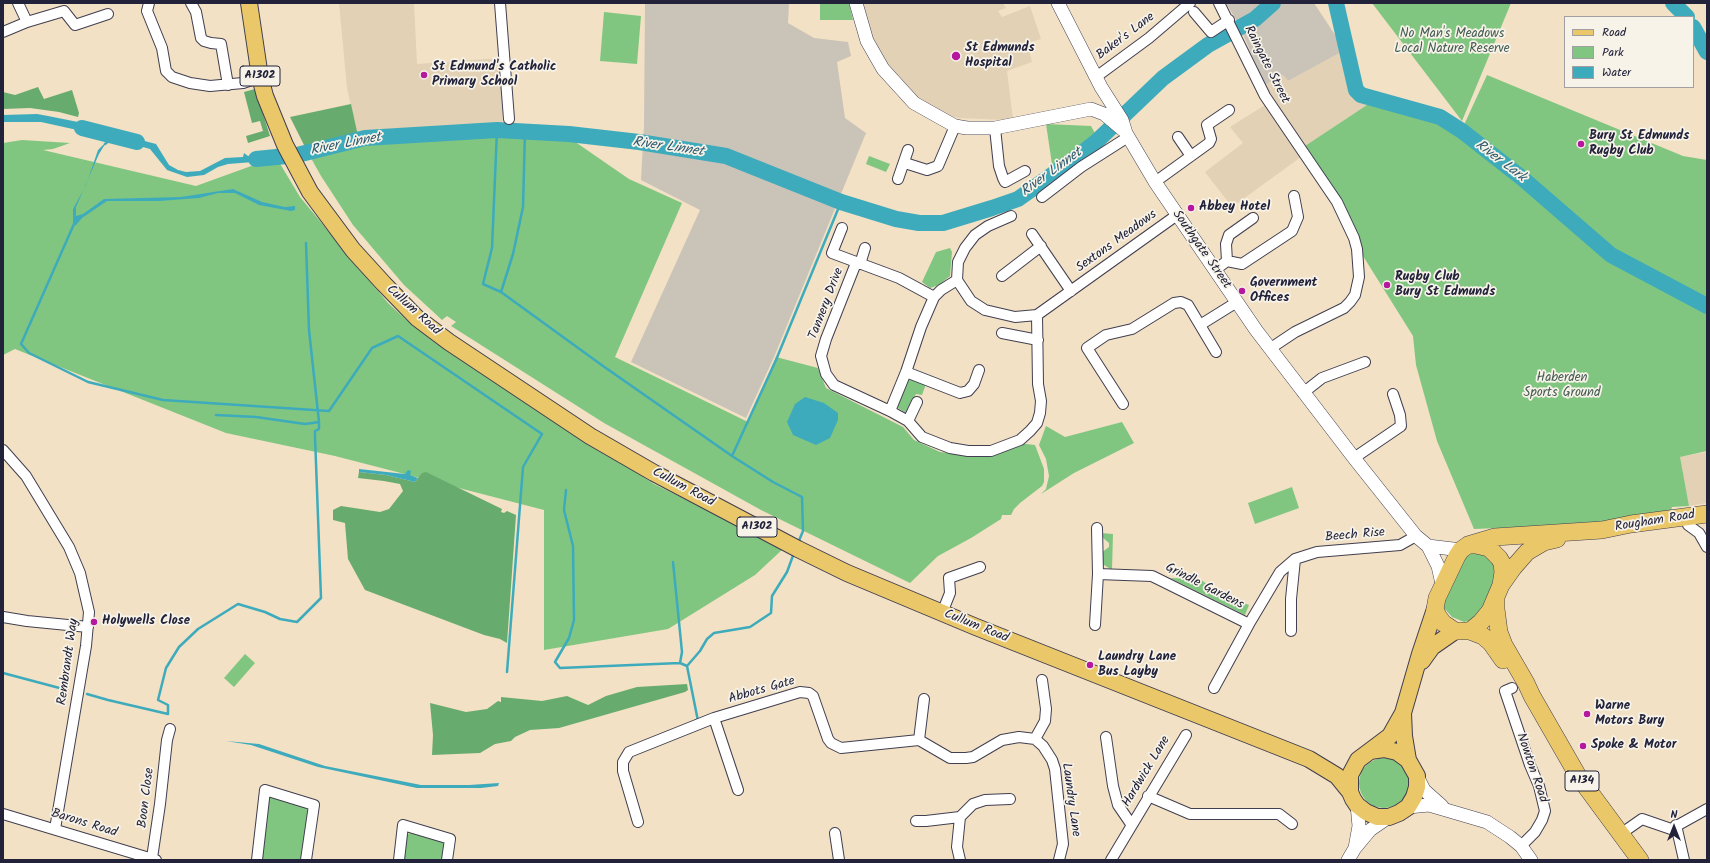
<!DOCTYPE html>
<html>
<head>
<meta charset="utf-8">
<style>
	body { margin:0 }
	#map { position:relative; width:1710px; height:863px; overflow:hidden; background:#f2e1c5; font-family:Kalam,sans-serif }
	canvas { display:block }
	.frame { position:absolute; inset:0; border:4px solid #22223b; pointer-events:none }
	.legend { position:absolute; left:1564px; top:16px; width:130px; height:72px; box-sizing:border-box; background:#f7f3e8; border:1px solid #a29fa3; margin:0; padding:5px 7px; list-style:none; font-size:12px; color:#22223b }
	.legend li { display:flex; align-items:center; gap:8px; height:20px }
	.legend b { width:20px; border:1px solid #a29fa3 }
	.north { position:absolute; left:1654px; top:807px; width:40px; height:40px; -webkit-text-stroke:3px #f7f3e8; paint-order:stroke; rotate:0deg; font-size:11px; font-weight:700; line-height:16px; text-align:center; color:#22223b }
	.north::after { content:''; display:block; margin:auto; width:14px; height:18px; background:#22223b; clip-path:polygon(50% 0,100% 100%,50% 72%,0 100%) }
</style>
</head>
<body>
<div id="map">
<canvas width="1710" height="863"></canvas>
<div class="frame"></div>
<ul class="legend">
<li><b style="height:5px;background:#eac769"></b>Road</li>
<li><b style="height:11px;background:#81c680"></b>Park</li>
<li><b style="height:11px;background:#3dabbc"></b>Water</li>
</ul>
<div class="north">N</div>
</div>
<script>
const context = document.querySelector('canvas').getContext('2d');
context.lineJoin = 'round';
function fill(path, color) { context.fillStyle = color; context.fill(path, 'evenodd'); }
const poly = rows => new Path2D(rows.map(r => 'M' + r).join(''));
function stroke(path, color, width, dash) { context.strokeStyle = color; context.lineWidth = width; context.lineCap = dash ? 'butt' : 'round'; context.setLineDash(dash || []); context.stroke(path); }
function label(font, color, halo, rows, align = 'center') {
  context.font = font + ' Kalam,sans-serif'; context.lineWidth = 3.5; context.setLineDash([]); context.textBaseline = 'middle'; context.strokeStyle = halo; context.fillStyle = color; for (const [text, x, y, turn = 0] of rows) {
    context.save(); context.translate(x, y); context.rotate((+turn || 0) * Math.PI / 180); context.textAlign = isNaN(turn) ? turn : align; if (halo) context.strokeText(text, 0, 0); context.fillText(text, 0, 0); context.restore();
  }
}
const built = poly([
	[339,3,414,3,417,64,500,58,503,134,360,145,347,88],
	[861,3,1003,3,1006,8,998,11,1002,17,1030,6,1041,39,1027,43,1032,62,1007,71,1013,119,1006,120,959,118,947,115,918,98,886,63,872,37],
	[1345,50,1355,94,1359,97,1373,101,1304,147,1265,85,1283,75,1288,81],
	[1265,105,1301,157,1232,207,1205,172,1243,143,1230,127],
	[1707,452,1707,503,1689,506,1679,457]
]);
const industrial = poly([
	[645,3,789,3,788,23,814,38,848,42,851,56,837,62,845,118,866,133,774,357,746,418,631,362,700,210,641,180,644,126],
	[1226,3,1314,3,1345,50,1288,81,1283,75,1265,85,1239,25]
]);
const green = poly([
	[820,3,849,3,853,20,820,20],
	[1372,3,1511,3,1462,121],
	[604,12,641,16,637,64,600,61],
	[1487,75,1683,156,1707,160,1707,451,1680,457,1689,506,1672,507,1671,511,1592,524,1562,524,1525,527,1474,529,1437,441,1416,365,1413,336,1363,256,1346,210,1305,146,1373,101,1440,121,1520,180,1523,176,1463,127],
	[1046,124,1091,126,1097,137,1073,157,1053,171],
	[505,136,571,139,629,179,682,203,615,357,748,422,776,357,818,368,826,388,903,427,914,440,940,452,977,456,1018,443,1035,445,1044,469,1044,482,1042,486,1020,503,1014,509,1011,515,1002,515,1001,519,971,538,938,556,910,583,761,510,604,423,451,326,456,322,447,316,442,320,404,285,353,225,321,176,307,151,416,138],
	[22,140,70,143,53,149,43,150,196,186,276,157,300,197,388,303,413,326,654,484,784,548,755,575,668,629,544,650,544,510,335,456,226,433,15,349,3,355,3,143],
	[869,156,890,164,886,172,866,164],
	[950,248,952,252,950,276,939,285,930,288,922,282,936,252],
	[912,378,926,384,922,395,916,394,906,413,898,408,897,402,905,381],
	[1122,422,1134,443,1074,473,1041,494,1046,489,1049,476,1046,459,1039,445,1046,426,1065,437],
	[1292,487,1299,508,1255,524,1248,503],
	[1101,533,1113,534,1112,570,1101,563,1101,553,1109,547,1109,543,1103,538],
	[1473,551,1496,559,1493,591,1478,615,1472,620,1464,622,1452,617,1444,608,1446,590,1465,556],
	[1170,578,1200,579,1215,590,1249,605,1245,615],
	[245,654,255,663,234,687,224,678],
	'1359 783a25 25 0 1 1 50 0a25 25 0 1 1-50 0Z',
	[269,798,275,798,302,805,306,808,308,812,301,860,260,860,267,803],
	[413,832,441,840,444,843,445,847,443,860,403,860,406,838,408,834]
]);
const forest = poly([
	[38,87,44,99,72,90,79,113,78,117,59,112,30,108,3,109,3,92,15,95],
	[255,89,270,136,248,143,246,136,263,131,260,121,252,123,244,92],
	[351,104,360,145,307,151,290,117],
	[359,472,386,475,415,482,422,473,426,472,502,509,501,512,504,513,507,511,516,515,507,643,500,639,484,635,365,590,348,559,345,523,333,520,333,510,341,506,380,512,389,509,403,491,400,484,384,481,358,478],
	[687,684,688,690,685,692,559,728,530,730,515,737,511,741,495,744,480,753,432,755,433,735,430,703,466,712,487,709,498,701,501,702,501,697,542,701,567,696,588,705,606,696,637,687]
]);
const water = poly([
	[37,114,48,116,113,129,100,135,41,122,3,122,3,115],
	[122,135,156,144,169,165,178,170,186,172,200,171,225,158,243,157,244,153,248,156,277,154,279,160,228,164,218,167,204,175,187,177,167,170,150,149,122,141,107,141,99,154,76,207,76,216,83,214,104,199,181,197,233,189,262,202,285,207,295,206,295,210,291,211,259,205,235,193,218,193,199,198,159,201,107,201,82,218,76,225,73,226,73,209,86,185,98,150,107,141],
	[805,397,824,403,838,413,838,420,830,438,816,445,793,435,787,422,795,404],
	[359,469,405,474,408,470,411,471,410,475,418,478,415,482,386,475,359,472],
	[226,741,259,744,325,766,421,785,469,785,499,783,498,786,481,788,417,788,318,767,251,745]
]);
const stream = poly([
	[497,130,492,248,483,284,501,292,603,366,732,456,773,482,802,497,803,531,798,543],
	[105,144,114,137],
	[74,224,21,344,29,353,88,382,163,400,329,411,372,348,398,336,542,434,523,467,507,672],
	[501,292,513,254,523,207,525,131],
	[216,415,256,417,305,424,319,422],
	[732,456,776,360,841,202],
	[566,490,564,510,573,546,574,620,569,638,555,662,560,668,680,663,687,666,700,651,707,639,714,633,750,627,771,613,772,596,787,572,794,553],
	[673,562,682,652,680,663],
	[687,666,698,721],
	[3,673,67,690],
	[87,694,108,700,168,714,168,705,158,700,166,668,179,647,198,629,238,604,265,612,280,619,297,622,321,598,315,436,315,431,319,429,319,422,309,330,306,243]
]);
const river = poly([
	[1336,3,1356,90,1361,95,1440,117,1462,131,1522,178,1611,255,1707,306],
	[1673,3,1687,17],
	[1693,27,1707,52],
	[82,128,137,142],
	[256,159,297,155,365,138,497,130,569,134,639,142,726,156,841,202,896,219,919,223,943,223,992,208,1018,199,1073,160,1097,141,1163,78,1208,45,1255,19,1273,3]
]);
const minor = poly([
	[18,3,27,22],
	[149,3,147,11,162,48,166,71,172,77,190,83,210,86,243,83,260,77],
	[191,3,196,12,201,38,204,41,211,43,221,44,228,85],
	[500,3,509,119],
	[1219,3,1265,96,1337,202,1354,238,1357,249,1359,277,1355,295,1350,302,1344,308,1295,332,1271,348],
	[1194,12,1211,32,1229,20],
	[3,32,27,22,64,11,75,25,108,14],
	[1096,77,1149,38,1190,3],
	[995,128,999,166,1003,178,1005,182,1025,171],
	[1178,137,1191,156],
	[905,163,927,170,938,166,955,126],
	[898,179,908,150],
	[1155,182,1209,143,1211,139,1207,125,1229,110],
	[1042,197,1081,167,1128,137],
	[1011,216,988,226,975,235,965,248,958,262,957,280,971,301,985,310,1015,317,1037,315,1177,215],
	[842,228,832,253,899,278,934,297],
	[1032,234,1071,291],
	[1227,261,1242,264,1292,231,1298,217,1294,196],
	[856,263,826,339,821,356,826,374,834,385,890,411,908,421,922,437,950,448,968,451,991,451,1020,440,1030,431,1037,423,1040,413,1041,401,1038,384,1037,315],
	[860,264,865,248],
	[1215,270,1227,261,1226,244,1229,235,1253,218],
	[1002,276,1041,246],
	[1200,325,1237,302],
	[1002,333,1038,340],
	[906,372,960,393,968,391,974,384,979,370],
	[1303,393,1322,378,1365,362],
	[1123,404,1087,348,1106,335,1132,329,1174,303,1181,302,1188,305,1216,352],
	[890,411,906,372,921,327,934,297,941,290,957,280],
	[908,421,917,402],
	[3,450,26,476,69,547,80,573,89,612,86,646,55,829],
	[1354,458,1401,426,1400,415,1393,394],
	[1688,525,1699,533,1707,547],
	[1098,574,1152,576,1249,624],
	[942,613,950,593,949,578,980,567],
	[3,617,27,621,88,627],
	[1095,625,1098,574,1097,528],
	[1291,631,1291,599,1295,559],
	[1042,680,1046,709,1045,721,1035,739,1043,746,1052,760,1055,769,1063,844,1059,860],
	[1214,688,1249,624,1280,572,1295,559,1317,552,1400,545,1416,536],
	[1512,688,1505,691,1530,765,1539,786,1545,811,1542,820,1535,832,1521,846],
	[714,718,738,790],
	[1106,737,1113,786,1118,805,1131,824],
	[919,740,924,699],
	[1148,796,1190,814,1279,814,1292,824],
	[3,814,156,860],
	[916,821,926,821,960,817],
	[638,822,623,771,623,762,629,752,714,718,800,692,809,693,813,696,828,739,831,743,841,748,919,740,950,758,966,758,973,757,1002,740,1019,737,1035,739],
	[1676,825,1684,860],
	[835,833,839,860],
	[1622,833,1642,819,1671,829,1707,809],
	[152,858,160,804,167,740,170,729],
	[257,860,265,790,314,805,306,860],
	[399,860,403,825,450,839,447,860],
	[960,860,957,847,960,817,973,804,985,800,1010,799],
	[1111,860,1186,735]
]);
const tertiary = poly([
	[856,3,867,41,883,69,914,103,955,126,967,128,995,128,1091,109,1104,114,1123,130],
	[1058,3,1101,87,1122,120,1126,133,1155,182,1256,330,1354,458,1416,536,1428,546,1461,550],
	[1428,546,1438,566,1442,584],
	[1417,776,1424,790,1442,806],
	[1408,807,1429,805,1487,822,1510,837,1521,846,1531,860],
	[1355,848,1359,826,1357,805],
	[1348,860,1355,848,1370,830,1389,817]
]);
const primary = poly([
	[249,3,260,77,265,96,285,145,310,192,353,250,384,284,417,318,449,342,590,436,654,473,798,549,847,573,976,627,1309,759,1337,776,1350,792],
	[1422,661,1432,647,1455,631],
	[1403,713,1404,736,1408,760],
	[1370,751,1384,749,1397,752,1408,760,1417,776,1417,787,1414,797,1408,807,1399,813,1389,817,1377,817,1366,812,1357,805,1353,799,1350,792,1350,775,1358,760,1390,736,1403,713,1420,654,1435,609]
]);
const trunk = poly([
	[1468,545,1476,545,1489,548,1499,558,1502,563,1503,572,1501,585,1490,611,1481,622,1470,631,1455,631,1443,623,1438,616,1435,609,1437,598,1457,556,1461,550,1468,545,1495,537,1602,530,1631,524,1707,514],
	[1501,585,1513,568,1527,552,1544,542,1557,539],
	[1496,599,1496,609,1499,632,1504,645,1526,683,1532,696,1578,776,1640,860],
	[1470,631,1483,636,1491,643,1503,660]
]);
const markers = [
	[956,56,5,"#b5179e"],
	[424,75,4,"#b5179e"],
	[1581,144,4,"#b5179e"],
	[1191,208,4,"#b5179e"],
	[1387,285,4,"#b5179e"],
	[1242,291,4,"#b5179e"],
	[94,622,4,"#b5179e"],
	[1090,665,4,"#b5179e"],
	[1587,714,4,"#b5179e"],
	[1583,746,4,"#b5179e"]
];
const shields = [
	[260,76,40],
	[757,527,40],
	[1582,781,34]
];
const shieldNames = [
	["A1302",260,76],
	["A1302",757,527],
	["A134",1582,781]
];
const parkNames = [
	["No Man's Meadows",1452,35],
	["Local Nature Reserve",1452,50],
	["Haberden",1562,379],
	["Sports Ground",1562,394]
];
const streetNames = [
	["Baker's Lane",1126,37,-37],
	["Raingate Street",1266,65,63],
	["Sextons Meadows",1117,242,-36],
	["Southgate Street",1201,250,55],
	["Tannery Drive",827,304,-69],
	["Cullum Road",413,311,42],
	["Cullum Road",683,488,28],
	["Rougham Road",1655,522,-9],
	["Beech Rise",1355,536,-5],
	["Grindle Gardens",1204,587,27],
	["Cullum Road",976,627,22],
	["Rembrandt Way",69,662,-82],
	["Abbots Gate",762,691,-16],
	["Nowton Road",1531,768,71],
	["Hardwick Lane",1147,772,-59],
	["Boon Close",147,798,-83],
	["Laundry Lane",1070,800,82],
	["Barons Road",84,824,17]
];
const poiNames = [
	["St Edmunds",965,49],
	["Hospital",965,64],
	["St Edmund's Catholic",432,68],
	["Primary School",432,83],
	["Bury St Edmunds",1589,137],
	["Rugby Club",1589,152],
	["Abbey Hotel",1199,208],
	["Rugby Club",1395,278],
	["Bury St Edmunds",1395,293],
	["Government",1250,284],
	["Offices",1250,299],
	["Holywells Close",102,622],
	["Laundry Lane",1098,658],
	["Bus Layby",1098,673],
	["Warne",1595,707],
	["Motors Bury",1595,722],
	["Spoke & Motor",1591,746]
];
const waterNames = [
	["River Linnet",346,145,-11],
	["River Linnet",668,148,8],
	["River Lark",1500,162,37],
	["River Linnet",1052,173,-36]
];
fill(built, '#e2d1b5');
fill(industrial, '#cac3b8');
fill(green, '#81c680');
fill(forest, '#68ab6e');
fill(water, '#3dabbc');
stroke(stream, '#3dabbc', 2.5);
stroke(river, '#3dabbc', 16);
stroke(minor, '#413f50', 12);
stroke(tertiary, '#413f50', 14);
stroke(primary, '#413f50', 18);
stroke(trunk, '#413f50', 18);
stroke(minor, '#fff', 10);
stroke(tertiary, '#fff', 13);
stroke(primary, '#eac769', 16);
stroke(trunk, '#eac769', 17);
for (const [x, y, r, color] of markers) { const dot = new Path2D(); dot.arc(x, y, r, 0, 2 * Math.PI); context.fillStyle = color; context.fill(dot); stroke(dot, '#f7f3e8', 1.5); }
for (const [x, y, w] of shields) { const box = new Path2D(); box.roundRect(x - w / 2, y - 10, w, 20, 3); context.fillStyle = '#f7f3e8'; context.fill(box); stroke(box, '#22223b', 1); }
label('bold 12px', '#22223b', null, shieldNames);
label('13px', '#435b53', '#f7f3e8', parkNames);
label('13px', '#22223b', '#f7f3e8', streetNames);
label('bold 13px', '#22223b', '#f7f3e8', poiNames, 'left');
label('italic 14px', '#2d596f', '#f7f3e8', waterNames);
</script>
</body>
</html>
